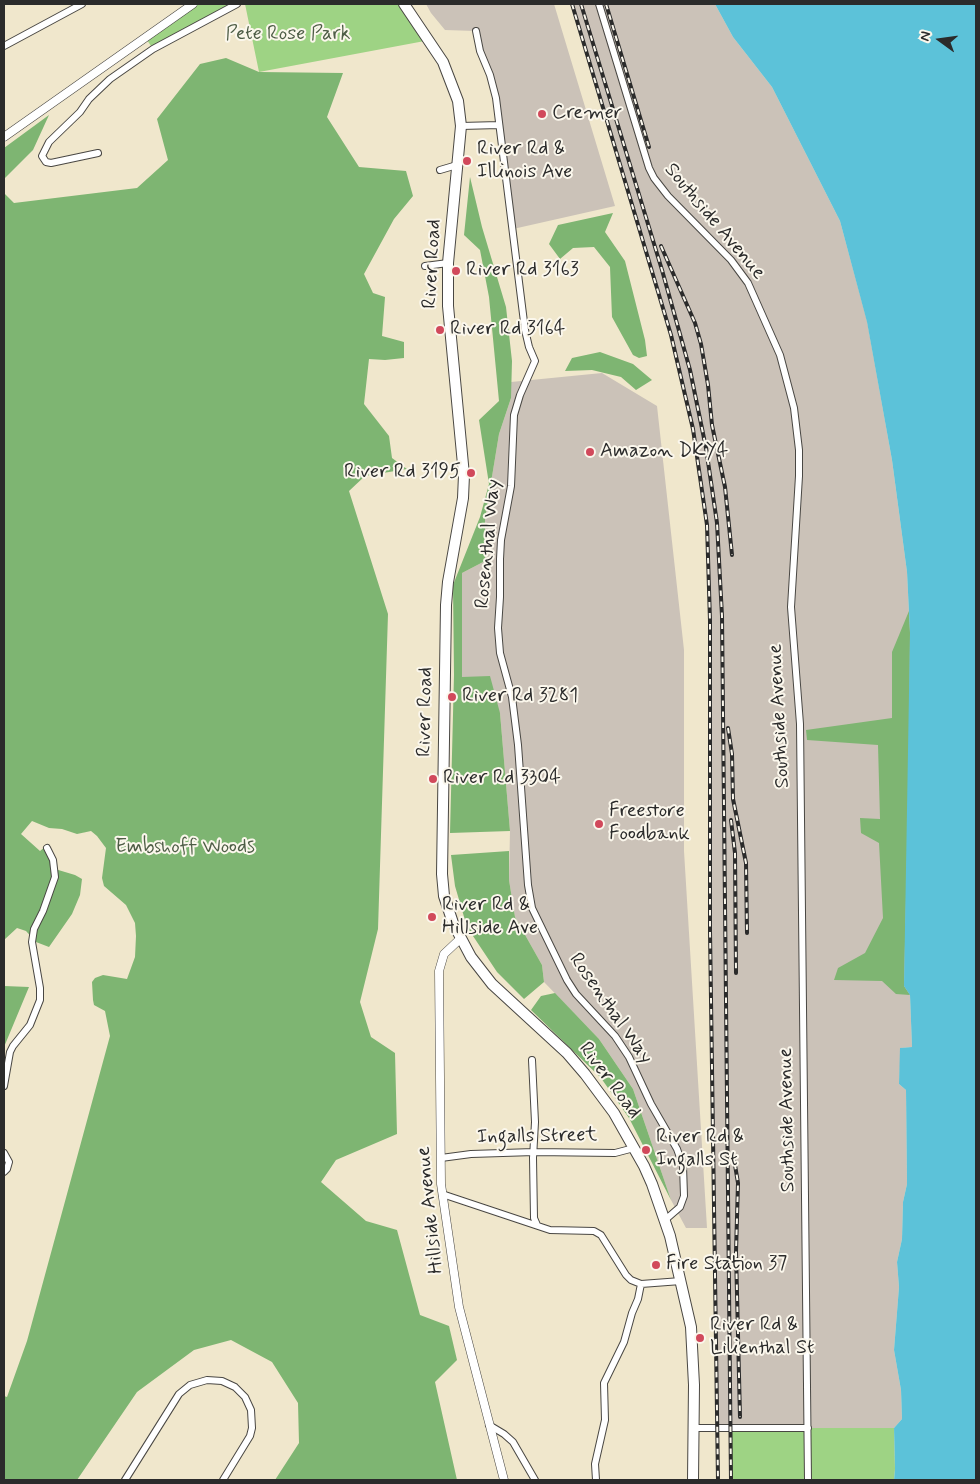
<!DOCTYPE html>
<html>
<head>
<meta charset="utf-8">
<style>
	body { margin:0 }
	#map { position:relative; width:980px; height:1484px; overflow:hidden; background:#f0e7cc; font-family:Mynerve,sans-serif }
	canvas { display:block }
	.frame { position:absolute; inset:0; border:5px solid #2b2b2b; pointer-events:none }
	.north { position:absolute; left:915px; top:15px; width:50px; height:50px; -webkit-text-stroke:4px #fbf7ec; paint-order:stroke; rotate:284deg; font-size:14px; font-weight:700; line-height:20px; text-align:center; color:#2b2b2b }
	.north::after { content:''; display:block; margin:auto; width:18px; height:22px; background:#2b2b2b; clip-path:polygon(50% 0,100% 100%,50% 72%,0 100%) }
</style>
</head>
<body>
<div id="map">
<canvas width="980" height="1484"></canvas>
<div class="frame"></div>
<div class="north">N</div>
</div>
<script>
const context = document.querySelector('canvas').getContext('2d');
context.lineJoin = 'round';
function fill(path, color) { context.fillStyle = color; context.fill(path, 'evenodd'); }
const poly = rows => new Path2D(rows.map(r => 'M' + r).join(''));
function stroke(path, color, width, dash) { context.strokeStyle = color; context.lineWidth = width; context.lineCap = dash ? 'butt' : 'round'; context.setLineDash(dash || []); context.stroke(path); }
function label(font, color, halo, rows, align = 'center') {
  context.font = font + ' Mynerve,sans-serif'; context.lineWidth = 4; context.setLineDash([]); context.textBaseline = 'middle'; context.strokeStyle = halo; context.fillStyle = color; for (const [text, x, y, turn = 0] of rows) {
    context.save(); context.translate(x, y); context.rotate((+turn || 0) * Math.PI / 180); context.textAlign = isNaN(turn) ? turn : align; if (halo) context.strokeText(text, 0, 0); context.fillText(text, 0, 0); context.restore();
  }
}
const industrial = poly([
	[426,4,554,4,615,206,513,229,496,98,476,31,445,30,431,13],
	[572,4,715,4,733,37,772,87,840,221,867,321,892,460,907,572,910,633,910,995,912,1047,901,1048,899,1084,906,1090,907,1184,903,1202,902,1239,897,1262,899,1287,894,1350,901,1390,902,1419,894,1428,717,1428,710,931,710,621,707,525,693,429,671,335],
	[602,373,657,406,684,650,684,851,707,1228,686,1228,671,1200,633,1089,599,1039,544,982,542,965,515,917,509,880,510,831,500,713,462,677,462,573,485,561,485,519,499,434,511,398,511,382]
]);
const green = poly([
	[193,4,237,4,153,49,145,37],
	[245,4,404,4,430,40,259,72],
	[730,1428,894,1428,895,1469,894,1480,731,1480]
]);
const forest = poly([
	[226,58,259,72,343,73,327,117,359,167,406,171,413,196,394,219,364,274,373,293,385,297,382,336,404,342,404,358,385,360,369,359,364,404,389,436,392,458,407,469,365,476,349,491,388,614,378,929,360,1002,371,1037,395,1053,397,1134,336,1160,321,1182,366,1221,397,1230,420,1315,449,1326,457,1360,435,1382,457,1480,275,1480,299,1443,298,1403,272,1362,231,1340,194,1350,137,1392,77,1480,4,1480,4,1396,7,1397,27,1341,110,1036,105,1011,94,1005,93,1000,92,982,95,978,103,975,127,979,135,957,136,936,135,923,126,905,104,886,102,878,106,848,97,836,91,831,77,834,62,829,49,828,32,821,21,834,40,851,46,846,55,869,75,875,82,879,80,895,72,914,49,947,36,942,26,931,17,928,4,940,4,193,14,203,137,188,168,160,157,119,200,64],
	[49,115,33,150,4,179,4,148],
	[470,177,482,227,506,307,512,361,511,398,499,434,485,519,485,561,462,573,462,677,490,676,500,713,510,831,450,833,454,675,453,585,480,517,489,484,479,420,499,401,489,297,480,250,464,235],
	[613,213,605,232,625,261,645,340,647,356,639,358,633,355,612,317,610,267,594,247,573,248,560,259,549,244,558,225],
	[600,352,633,364,652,380,636,390,621,377,592,370,565,371,572,358],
	[909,611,910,633,909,767,904,986,910,995,896,994,882,981,834,980,838,968,865,953,883,918,879,843,861,833,860,818,880,819,878,745,807,740,806,730,892,718,892,652],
	[509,851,509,880,515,917,542,965,544,982,524,999,497,972,467,927,455,886,451,855],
	[4,986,29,987,4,1047],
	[555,993,599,1039,633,1089,671,1200,629,1118,601,1078,531,1010,541,996]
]);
const water = poly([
	[715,4,976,4,976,1480,894,1480,895,1469,894,1428,902,1419,901,1390,894,1350,899,1287,897,1262,902,1239,903,1202,907,1184,906,1090,899,1084,900,1048,912,1047,910,995,904,986,910,633,907,572,892,460,867,322,840,221,772,87,733,37]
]);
const minor = poly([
	[599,4,649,168,654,178,668,196,731,260,748,283,780,355,794,408,799,450,799,476,791,607,800,724,808,1480],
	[476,31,480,51,490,75,496,98,525,330,529,347,535,361,520,395,514,415,511,486,501,540,500,559,500,597,498,628,500,653,512,697,518,745,528,885,532,908,567,980,576,994,615,1036,629,1057,651,1104,677,1149,683,1166,684,1196,680,1207,665,1220],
	[4,46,82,4],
	[461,126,499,125],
	[98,153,51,163,46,162,42,156,49,142,80,112,89,99,110,79,153,49,237,4],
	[440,170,457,165],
	[425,266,448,263],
	[532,1060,535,1122,533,1158,534,1218,537,1225],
	[4,1086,10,1052,13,1046,30,1025,40,1000,40,988,32,942,34,929,43,911,55,877,53,860,47,848],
	[4,1153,9,1162,7,1169,4,1172],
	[441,1158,471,1154,534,1152,615,1153,634,1148],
	[442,1194,550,1230,594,1231,601,1235,626,1275,631,1280,641,1284,681,1281],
	[489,1425,504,1434,513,1442,535,1480],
	[693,1428,808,1428],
	[125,1480,179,1394,190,1385,207,1380,222,1381,235,1387,245,1397,251,1410,252,1428,250,1436,223,1480],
	[596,1480,595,1464,605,1420,604,1383,624,1342,632,1313,638,1299,641,1284]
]);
const tertiary = poly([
	[4,137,193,4],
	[460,939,444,954,439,971,441,1184,459,1307,504,1480]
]);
const primary = poly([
	[404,4,443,62,458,101,461,126,448,263,448,306,464,475,463,498,448,582,446,605,442,874,444,896,453,923,471,957,492,984,567,1053,585,1074,614,1113,644,1166,652,1184,670,1236,691,1327,694,1385,693,1480]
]);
const rail = poly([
	[572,4,671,335,693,429,707,525,710,621,710,931,718,1480],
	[581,4,662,270,690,370,706,448,717,523,722,616,731,1480],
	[606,4,649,147],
	[661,246,695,323,701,344,708,385,712,425,725,487,732,555],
	[728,728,732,754,733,799,746,863,747,933],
	[731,820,735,853,736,973],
	[733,1153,738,1183,736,1252,740,1417]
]);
const markers = [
	[542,114,5,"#d1495b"],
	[467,161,5,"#d1495b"],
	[456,271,5,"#d1495b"],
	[440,330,5,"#d1495b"],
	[590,452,5,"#d1495b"],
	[471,473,5,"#d1495b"],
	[452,697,5,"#d1495b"],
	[433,779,5,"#d1495b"],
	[599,824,5,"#d1495b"],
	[432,917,5,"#d1495b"],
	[646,1150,5,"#d1495b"],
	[656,1265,5,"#d1495b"],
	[700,1338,5,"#d1495b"]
];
const parkNames = [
	["Pete Rose Park",288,35],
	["Embshoff Woods",185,848]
];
const poiNames = [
	["Cremer",552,114],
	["River Rd &",477,150],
	["Illinois Ave",477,173],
	["River Rd 3163",466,271],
	["River Rd 3164",450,330],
	["Amazon DKY4",600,452],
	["River Rd 3195",461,473,"right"],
	["River Rd 3281",462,697],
	["River Rd 3304",443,779],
	["Freestore",609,812],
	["Foodbank",609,835],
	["River Rd &",442,906],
	["Hillside Ave",442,929],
	["River Rd &",656,1138],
	["Ingalls St",656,1161],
	["Fire Station 37",666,1265],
	["River Rd &",710,1326],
	["Lilienthal St",710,1349]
];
const streetNames = [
	["Southside Avenue",714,222,50],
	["River Road",433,264,-87],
	["Rosenthal Way",489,544,-85],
	["River Road",426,712,-89],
	["Southside Avenue",780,716,-93],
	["Rosenthal Way",610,1009,55],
	["River Road",609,1081,53],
	["Southside Avenue",788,1120,-91],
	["Ingalls Street",537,1137,-1],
	["Hillside Avenue",431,1210,-96]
];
fill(industrial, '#cbc2b8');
fill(green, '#9ed384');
fill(forest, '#7eb572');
fill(water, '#5cc2d9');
stroke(minor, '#494743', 8);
stroke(tertiary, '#494743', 9);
stroke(primary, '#494743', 12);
stroke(minor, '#fff', 6);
stroke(tertiary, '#fff', 8);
stroke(primary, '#fff', 10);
stroke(rail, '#2b2b2b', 4);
stroke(rail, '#fbf7ec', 2, [5.5]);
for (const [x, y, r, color] of markers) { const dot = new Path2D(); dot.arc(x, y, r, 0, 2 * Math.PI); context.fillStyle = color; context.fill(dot); stroke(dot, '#fbf7ec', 2); }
label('20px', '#4e5d46', '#fbf7ec', parkNames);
label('20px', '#2b2b2b', '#fbf7ec', poiNames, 'left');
label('20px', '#2b2b2b', '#fbf7ec', streetNames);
</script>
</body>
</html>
